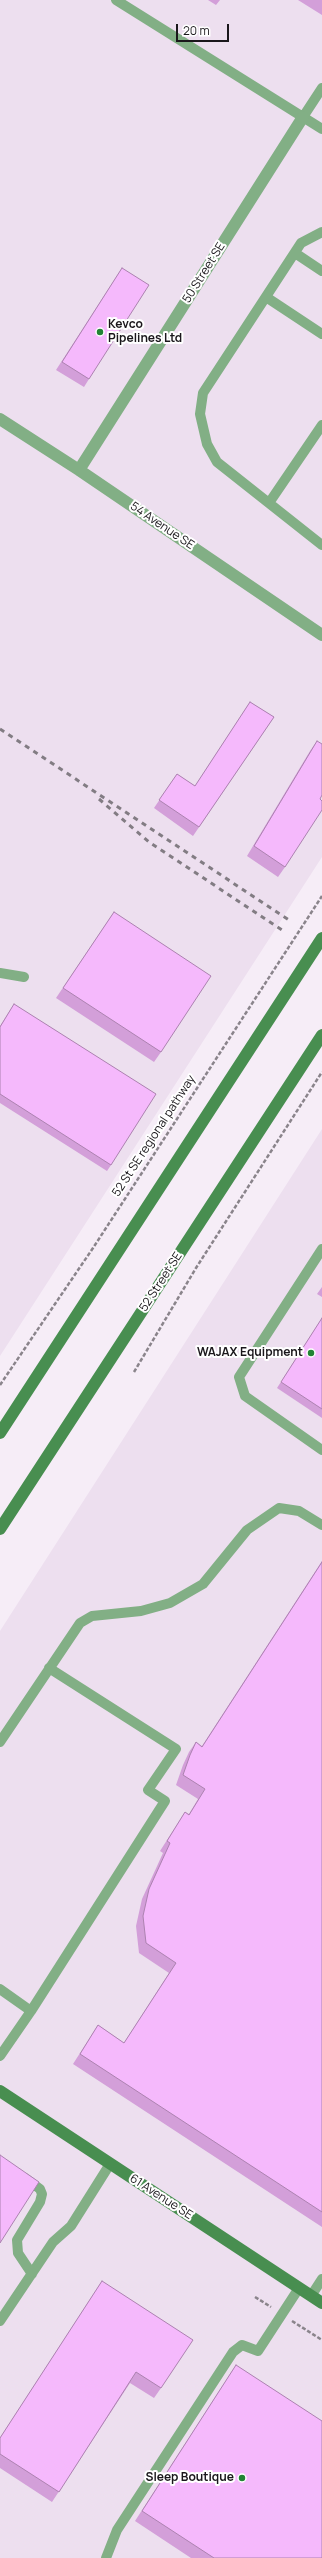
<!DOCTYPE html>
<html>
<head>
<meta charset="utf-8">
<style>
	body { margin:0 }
	#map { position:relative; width:322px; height:2558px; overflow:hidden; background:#f6edf7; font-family:Manrope,sans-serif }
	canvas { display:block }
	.scale { position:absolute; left:176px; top:24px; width:53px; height:18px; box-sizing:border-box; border:2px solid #1a171b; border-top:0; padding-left:5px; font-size:12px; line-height:14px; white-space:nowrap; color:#1a171b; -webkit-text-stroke:3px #fff; paint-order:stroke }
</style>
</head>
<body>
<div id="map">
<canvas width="322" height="2558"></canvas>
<div class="scale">20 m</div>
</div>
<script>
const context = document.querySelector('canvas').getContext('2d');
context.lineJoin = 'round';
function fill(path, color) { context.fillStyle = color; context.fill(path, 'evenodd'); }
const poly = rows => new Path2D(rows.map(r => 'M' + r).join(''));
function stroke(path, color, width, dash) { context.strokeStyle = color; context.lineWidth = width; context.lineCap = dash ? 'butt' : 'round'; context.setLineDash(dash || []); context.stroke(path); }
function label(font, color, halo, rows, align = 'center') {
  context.font = font + ' Manrope,sans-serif'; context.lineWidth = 4; context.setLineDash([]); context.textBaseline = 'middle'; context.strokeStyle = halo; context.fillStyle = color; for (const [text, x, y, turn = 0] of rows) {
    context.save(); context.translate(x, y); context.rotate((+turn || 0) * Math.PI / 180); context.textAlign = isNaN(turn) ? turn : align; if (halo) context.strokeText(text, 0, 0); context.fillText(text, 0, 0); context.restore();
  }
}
const built = poly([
	[0,0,322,0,322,857,0,1356],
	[322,1129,322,2558,0,2558,0,1631]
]);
const path = poly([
	[134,1372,196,1268,322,1072],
	[0,1385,93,1248,322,896],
	[255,2297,271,2307],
	[292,2321,322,2340]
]);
const lane = poly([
	[116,0,322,129],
	[303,117,322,88],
	[322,232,301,243,203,393,200,414,207,444,217,462,322,545],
	[295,253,322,271],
	[266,297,322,334],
	[269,503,322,425],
	[0,973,24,977],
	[322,1249,239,1377,245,1396,322,1450],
	[0,1742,80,1623,92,1616,141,1611,170,1603,203,1584,247,1530,279,1508,299,1511,322,1525],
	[0,1989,31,2011,0,2056],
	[31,2011,165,1801,148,1790,176,1749,49,1668],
	[25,2178,40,2189,42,2194,40,2202,17,2240,18,2253,32,2274],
	[311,2296,322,2279],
	[0,2321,53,2242,71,2226,110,2164],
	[106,2558,117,2530,233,2352,242,2345,258,2351,299,2288]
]);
const street = poly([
	[0,419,79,470,322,635],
	[79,470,303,117]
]);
const secondary = poly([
	[0,1433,322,938],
	[0,1529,322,1035],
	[0,2091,322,2303]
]);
const rail = poly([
	[0,729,289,920],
	[99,799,149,842,282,930]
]);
const wall = poly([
	[208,0,220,0,216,5],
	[298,0,322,0,322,15],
	[122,268,89,379,84,387,56,370],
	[250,702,274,717,193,836,154,808,177,774,195,786],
	[317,741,285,867,278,877,247,856,310,751],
	[114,912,161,1052,154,1062,56,998],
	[14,1004,111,1165,107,1171,0,1103,0,1026],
	[322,1287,322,1297,317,1294],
	[322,1318,322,1418,277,1388],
	[322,1561,322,2227,73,2064,98,2025,124,2043,169,1973,139,1953,136,1926,142,1899,163,1853,160,1851,185,1812,189,1814,198,1799,176,1785,183,1765,189,1752,196,1742,202,1746],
	[102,2281,161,2388,154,2398,130,2383,52,2502,0,2468,0,2438],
	[236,2365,322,2558,191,2558,135,2521]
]);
const building = poly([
	[122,268,149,285,89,379,62,362,122,268],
	[250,702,274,717,199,827,159,800,177,774,195,786,250,702],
	[317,741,322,744,322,795,320,799,322,801,322,810,285,867,254,846,317,741],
	[114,912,211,976,161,1052,63,988,114,912],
	[14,1004,156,1094,111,1165,0,1094,0,1027,14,1004],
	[322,1318,322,1409,281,1382,322,1318],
	[322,1562,322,2212,80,2054,98,2025,124,2043,176,1963,146,1943,143,1916,149,1889,170,1843,167,1841,185,1812,189,1815,205,1789,183,1775,190,1755,196,1742,202,1747,322,1562],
	[0,2155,39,2182,0,2243,0,2155],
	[102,2281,193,2340,161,2388,136,2372,59,2492,0,2454,0,2438,102,2281],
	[236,2365,322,2421,322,2558,214,2558,142,2511,236,2365]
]);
const markers = [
	[100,332,4,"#228335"],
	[311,1353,4,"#228335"],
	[242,2478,4,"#228335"]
];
const streetNames = [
	["50 Street SE",204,273,-58],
	["54 Avenue SE",162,526,34],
	["52 St SE regional pathway",154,1136,-57],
	["52 Street SE",161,1282,-57],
	["61 Avenue SE",161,2197,33]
];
const poiNames = [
	["Kevco",108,325,"left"],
	["Pipelines Ltd",108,339,"left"],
	["WAJAX Equipment",303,1353],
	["Sleep Boutique",234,2478]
];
fill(built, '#eddfef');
stroke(path, '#8a848b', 2.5, [4, 2]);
stroke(lane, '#82af85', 10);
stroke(street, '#82af85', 12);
stroke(secondary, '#488e50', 12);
stroke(rail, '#827c83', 3, [5, 5]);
fill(wall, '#d39fd9');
fill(building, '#f5b9fc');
stroke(building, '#ac82b0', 1);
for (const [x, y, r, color] of markers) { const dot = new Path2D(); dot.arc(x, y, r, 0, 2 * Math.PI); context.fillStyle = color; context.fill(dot); stroke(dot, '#fff', 1.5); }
label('12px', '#1a171b', '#fff', streetNames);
label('bold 12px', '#1a171b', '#fff', poiNames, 'right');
</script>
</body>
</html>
